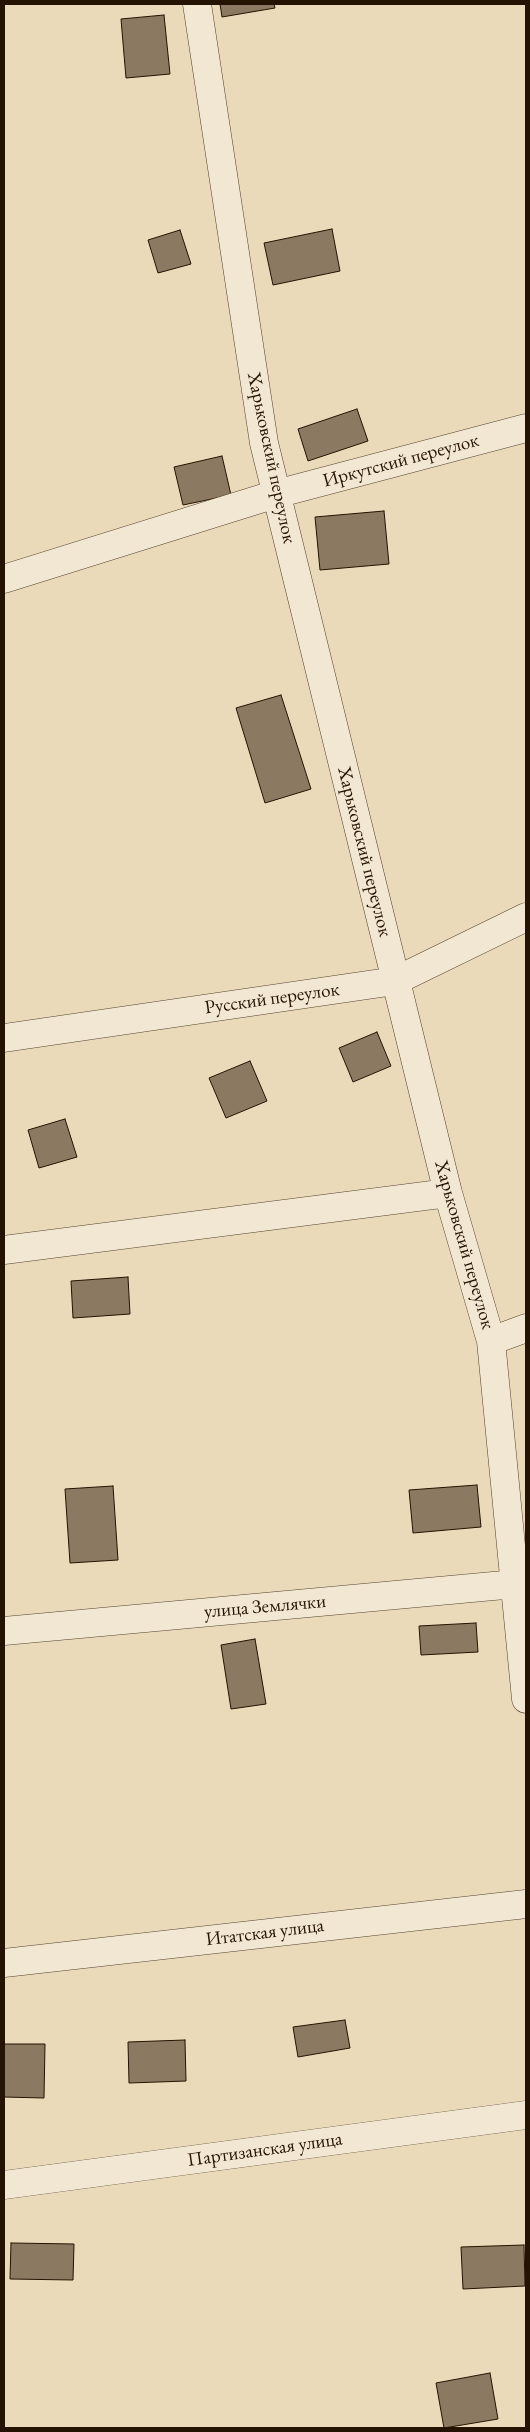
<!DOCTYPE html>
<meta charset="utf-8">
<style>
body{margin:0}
#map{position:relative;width:530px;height:2432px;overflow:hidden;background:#eadab9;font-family:"EB Garamond",serif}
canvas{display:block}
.frame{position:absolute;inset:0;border:5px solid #241202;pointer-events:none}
</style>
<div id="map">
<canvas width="530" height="2432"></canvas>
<div class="frame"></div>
</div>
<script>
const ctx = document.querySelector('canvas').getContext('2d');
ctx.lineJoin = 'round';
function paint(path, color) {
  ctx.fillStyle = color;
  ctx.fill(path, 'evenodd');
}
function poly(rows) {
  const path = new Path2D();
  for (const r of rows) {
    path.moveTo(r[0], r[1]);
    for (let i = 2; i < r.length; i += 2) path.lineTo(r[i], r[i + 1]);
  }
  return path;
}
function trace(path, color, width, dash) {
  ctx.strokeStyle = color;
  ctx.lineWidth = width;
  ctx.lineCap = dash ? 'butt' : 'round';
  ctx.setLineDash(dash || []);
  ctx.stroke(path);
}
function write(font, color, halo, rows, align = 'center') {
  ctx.font = font + ' "EB Garamond",serif';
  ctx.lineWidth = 5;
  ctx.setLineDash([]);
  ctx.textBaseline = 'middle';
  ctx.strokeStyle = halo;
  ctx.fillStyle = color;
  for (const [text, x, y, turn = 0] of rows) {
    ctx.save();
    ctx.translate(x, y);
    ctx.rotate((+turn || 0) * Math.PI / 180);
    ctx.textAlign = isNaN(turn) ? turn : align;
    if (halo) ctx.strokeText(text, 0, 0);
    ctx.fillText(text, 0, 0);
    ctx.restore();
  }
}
const building = poly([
 [220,4,274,4,275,8,222,17,220,4],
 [164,15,170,74,126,78,121,19,164,15],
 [332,229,340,271,273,285,264,243,332,229],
 [180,230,191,264,158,273,148,240,180,230],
 [357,409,368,441,308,461,298,429,357,409],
 [222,456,231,495,183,505,174,467,222,456],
 [384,511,389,564,320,570,315,517,384,511],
 [281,695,311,789,265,803,236,708,281,695],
 [377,1032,391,1066,353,1082,339,1048,377,1032],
 [250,1061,267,1101,226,1118,209,1078,250,1061],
 [65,1119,77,1157,39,1168,28,1130,65,1119],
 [128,1277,130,1314,73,1318,71,1281,128,1277],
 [477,1485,481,1527,413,1533,409,1490,477,1485],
 [113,1486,118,1560,70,1563,65,1489,113,1486],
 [476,1623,478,1652,421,1655,419,1626,476,1623],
 [255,1639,266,1704,231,1709,221,1645,255,1639],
 [345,2020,350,2048,298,2057,293,2027,345,2020],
 [185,2040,186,2081,129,2083,128,2042,185,2040],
 [4,2044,45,2044,44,2098,4,2097,4,2044],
 [11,2243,74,2244,73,2280,10,2279,11,2243],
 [524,2245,525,2286,463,2289,461,2247,524,2245],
 [490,2373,498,2419,444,2428,436,2383,490,2373]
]);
paint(building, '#8b7a61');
trace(building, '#241202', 1);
const street = poly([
 [197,4,264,443,448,1193,491,1341,526,1699],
 [4,579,276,494,526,428],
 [4,1038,395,981,526,917],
 [4,1250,448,1193],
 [491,1341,526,1328],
 [4,1631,526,1583],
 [4,1963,526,1904],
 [4,2185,526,2115]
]);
trace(street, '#564430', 29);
trace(street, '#f1e7d2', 28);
write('19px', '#241202', '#f1e7d2', [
 ["Харьковский переулок",271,458,78],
 ["Иркутский переулок",401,461,-15],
 ["Харьковский переулок",364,852,76],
 ["Русский переулок",272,999,-8],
 ["Харьковский переулок",464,1245,74],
 ["улица Землячки",265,1607,-5],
 ["Итатская улица",265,1933,-7],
 ["Партизанская улица",265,2150,-8]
]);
</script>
